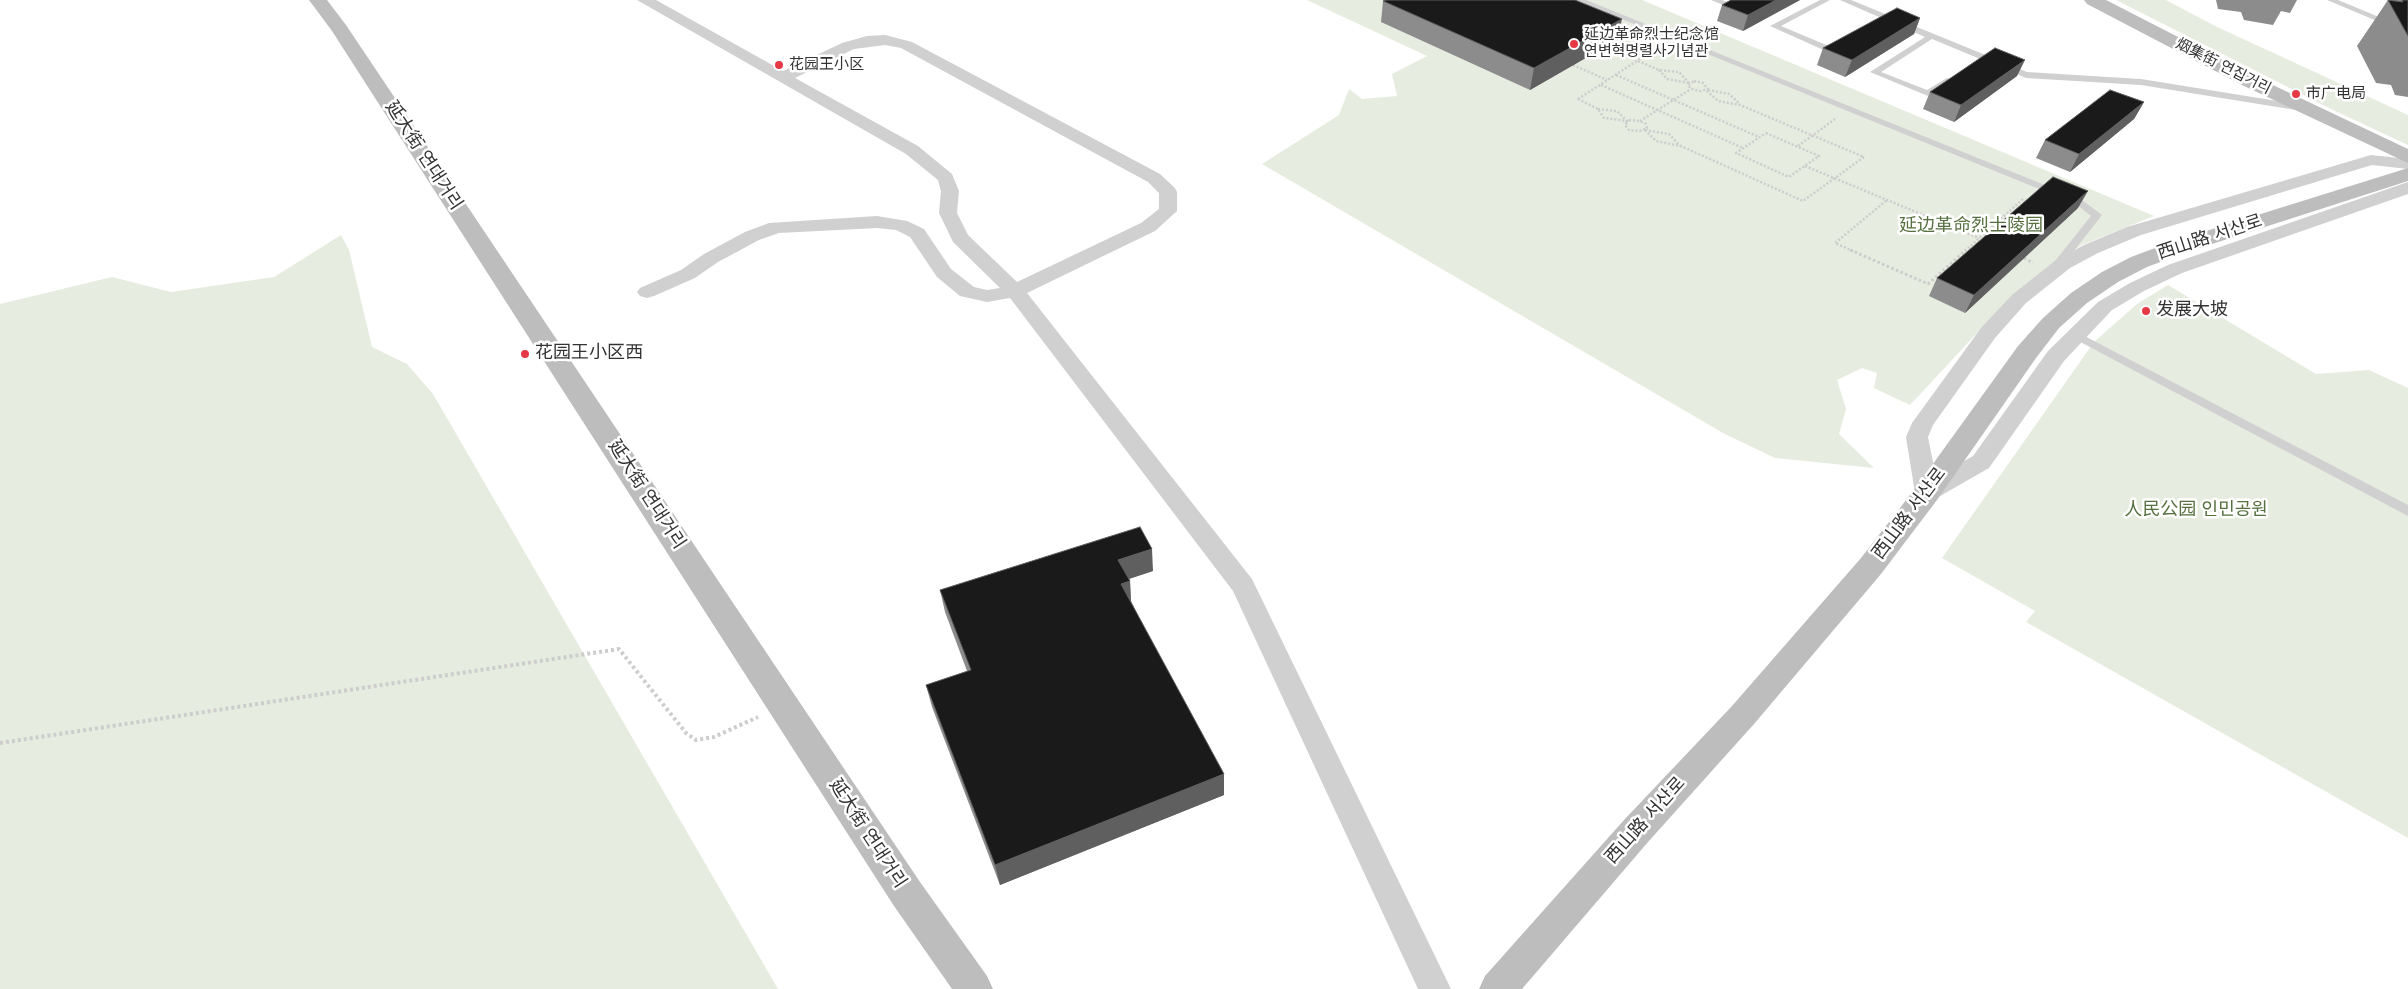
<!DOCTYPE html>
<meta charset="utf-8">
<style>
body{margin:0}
canvas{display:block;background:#fff}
</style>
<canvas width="2408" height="989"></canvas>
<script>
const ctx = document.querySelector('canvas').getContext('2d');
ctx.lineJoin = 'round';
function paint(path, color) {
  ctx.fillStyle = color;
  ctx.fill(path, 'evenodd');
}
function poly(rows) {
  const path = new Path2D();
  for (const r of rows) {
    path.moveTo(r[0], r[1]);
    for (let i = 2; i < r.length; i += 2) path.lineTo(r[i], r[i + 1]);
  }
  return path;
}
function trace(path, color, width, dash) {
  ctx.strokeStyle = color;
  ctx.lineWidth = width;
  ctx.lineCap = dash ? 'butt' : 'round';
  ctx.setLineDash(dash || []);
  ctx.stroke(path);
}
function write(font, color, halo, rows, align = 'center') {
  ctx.font = font + ' Jost,"Noto Sans SC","Noto Sans KR",sans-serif';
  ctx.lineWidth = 5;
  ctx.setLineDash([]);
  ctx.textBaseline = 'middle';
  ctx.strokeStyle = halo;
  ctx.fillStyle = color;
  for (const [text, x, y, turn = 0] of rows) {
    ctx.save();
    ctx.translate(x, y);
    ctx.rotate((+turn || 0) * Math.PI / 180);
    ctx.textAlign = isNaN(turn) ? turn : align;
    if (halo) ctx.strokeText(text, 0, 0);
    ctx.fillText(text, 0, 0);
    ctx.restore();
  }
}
paint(poly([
 [1307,0,1642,0,2154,216,2082,245,2056,261,1978,332,1910,405,1874,388,1877,373,1862,368,1837,380,1846,409,1839,434,1874,468,1775,458,1723,433,1262,164,1339,115,1349,89,1362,99,1397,96,1392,74,1427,56],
 [2116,0,2166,0,2215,26,2408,115,2408,145,2333,110],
 [341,235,349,250,372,347,407,364,433,394,778,989,0,989,0,304,112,277,171,292,274,277],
 [2168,285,2316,374,2369,370,2408,388,2408,838,2026,622,2035,611,1942,558,2094,342,2137,304]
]), '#e6ecdf');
trace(poly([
 [1638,61,1659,70,1679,72,1689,83],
 [1573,65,1607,80],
 [1659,70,1667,79,1689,83],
 [1616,75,1759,137],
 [1694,81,1703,83,1708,89,1701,91,1691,89,1688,85,1694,81],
 [1601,85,1743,148],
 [1708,90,1729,94,1740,104],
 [1578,99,1657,48],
 [1578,99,1598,109],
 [1598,109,1617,111,1627,121,1604,118,1598,109],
 [1629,120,1640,121,1646,124,1647,128,1640,131,1629,130,1625,125,1629,120],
 [1640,121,1691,89],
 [1645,130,1656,141,1681,146,1803,201,1864,157,1740,105,1718,101,1706,90],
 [1645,130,1669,134,1680,146],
 [1766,133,1798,147,1819,156,1789,177,1736,153,1766,133],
 [1798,146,1835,119],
 [1805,166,1979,238],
 [1853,251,1835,243,1887,200],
 [1965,251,2023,199]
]), '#cdcdcd', 2.5, [2, 2]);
trace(poly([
 [1850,250,1928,284,1966,250],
 [2024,258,2033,263]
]), '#cdcdcd', 3, [2.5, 2.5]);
trace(poly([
 [0,743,619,649,686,733,696,740,714,737,758,717]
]), '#cdcdcd', 4, [3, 3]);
paint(poly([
 [1575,0,1586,0,2082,200,2102,215,2059,270,2051,270,2051,266,2091,216,2076,204,1575,0],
 [1711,0,1722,0,1733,4,1740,0,1750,0,1733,9,1711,0],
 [1820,0,1830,0,1781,26,1831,47,1842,44,1842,48,1834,52,1828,52,1770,26,1820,0],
 [1840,0,1851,0,2027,72,2141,79,2302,105,2306,108,2302,111,2141,85,2026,78,1932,39,1881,72,1927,90,1947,78,1954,80,1928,96,1870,72,1925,37,1840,0],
 [2327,0,2338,0,2408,29,2408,34,2327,0],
 [2075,331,2408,505,2408,516,2071,337,2069,335,2075,331]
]), '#d0d0d0');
paint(poly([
 [637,0,656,0,783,71,842,43,867,36,885,35,912,42,1160,174,1175,188,1177,192,1177,211,1155,231,1027,293,1252,579,1451,989,1418,989,1233,591,1010,298,987,302,960,296,937,277,910,237,896,230,877,228,779,233,759,240,718,262,695,278,654,296,647,298,640,296,637,292,640,288,681,270,704,254,745,232,769,223,877,216,907,221,924,229,951,269,974,287,987,290,1000,288,953,242,939,213,941,191,938,180,906,154,637,0],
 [885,45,901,48,1148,182,1159,193,1159,209,1141,223,1017,282,968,235,957,213,959,191,952,174,918,146,795,78,854,49,885,45],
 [2371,155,2408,159,2408,169,2372,165,2141,235,2098,253,2070,268,2026,303,1995,338,1933,425,1928,437,1936,477,1973,456,2048,351,2098,302,2130,283,2168,265,2408,182,2408,194,2182,273,2144,291,2112,310,2064,361,1989,468,1935,499,1927,502,1919,499,1915,493,1906,437,1912,423,1981,328,2012,295,2056,260,2084,245,2127,227,2371,155]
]), '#d0d0d0');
paint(poly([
 [309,0,327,0,346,25,920,882,987,976,993,989,952,989,894,906,332,31,309,0],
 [2084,0,2106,0,2258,78,2408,149,2408,163,2244,86,2087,4,2084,0],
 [2408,168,2408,181,2187,252,2147,267,2118,282,2087,303,2059,328,2036,358,1937,500,1881,574,1754,724,1648,842,1522,989,1479,989,1485,976,1624,820,1732,706,1861,558,1917,486,2018,346,2043,318,2071,293,2102,272,2131,257,2171,242,2408,168]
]), '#bdbdbd');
paint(poly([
 [1731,0,1800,0,1743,31,1717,21,1722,5],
 [2216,0,2297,0,2290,13,2281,11,2273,25,2244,20,2241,12,2218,9],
 [2388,0,2394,1,2394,0,2408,0,2408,97,2395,95,2391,85,2376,83,2357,46],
 [1383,1,1617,40,1530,90,1381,22],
 [1920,18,1914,34,1845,77,1817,65,1823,48],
 [2017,76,1954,122,1923,109,1930,92],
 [2144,102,2134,119,2070,172,2036,158,2045,140],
 [2078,208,1965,313,1929,296,1937,278],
 [1153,571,1128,579,1130,581,1131,601,1224,795,1000,885,932,707,926,685,967,671,945,612,940,590]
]), '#8c8c8c');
paint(poly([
 [1776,0,1800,0,1743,31,1748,15],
 [1920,18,1914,34,1845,77,1852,60],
 [1622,19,1617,40,1530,90,1534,68],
 [2025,60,2017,76,1954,122,1961,105],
 [2144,102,2134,119,2070,172,2079,154],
 [2088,191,2078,208,1965,313,1974,295],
 [1152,549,1153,571,1120,582,1118,560],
 [1130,581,1131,603,1121,584],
 [1224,774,1224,795,1000,885,995,865]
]), '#5f5f5f');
const building = poly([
 [1386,0,1575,0,1622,19,1534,68,1383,1,1386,0],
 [1731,0,1776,0,1748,15,1722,5,1731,0],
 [2388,0,2403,2,2402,0,2408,0,2408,36,2388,0],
 [1897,8,1920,18,1852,60,1823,48,1897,8],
 [1995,48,2025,60,1961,105,1930,92,1995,48],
 [2110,90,2144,102,2079,154,2045,140,2110,90],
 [2053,177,2088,191,1974,295,1937,278,2053,177],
 [1140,527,1152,549,1118,560,1130,581,1121,584,1224,774,995,865,926,685,971,670,940,590,1140,527]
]);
paint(building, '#1a1a1a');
trace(building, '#5f5f5f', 1);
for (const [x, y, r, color] of [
 [1574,44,5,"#e63946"],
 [779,65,5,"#e63946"],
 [2296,94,5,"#e63946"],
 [2146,311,5,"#e63946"],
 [525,354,5,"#e63946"]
]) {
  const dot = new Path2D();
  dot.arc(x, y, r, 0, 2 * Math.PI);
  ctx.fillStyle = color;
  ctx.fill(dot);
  trace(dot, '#fff', 2);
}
write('15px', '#333', '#fff', [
 ["延边革命烈士纪念馆",1584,35],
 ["연변혁명렬사기념관",1584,52],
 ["花园王小区",789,65],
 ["市广电局",2306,94]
], 'left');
write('15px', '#333', '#fff', [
 ["烟集街 연집거리",2223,67,27]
]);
write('18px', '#333', '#fff', [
 ["延大街 연대거리",423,156,57],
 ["西山路 서산로",2210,238,-18],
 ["延大街 연대거리",646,495,57],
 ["西山路 서산로",1910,514,-53],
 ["西山路 서산로",1646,821,-48],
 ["延大街 연대거리",867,834,57]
]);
write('18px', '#56703f', '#fff', [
 ["延边革命烈士陵园",1971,227],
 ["人民公园 인민공원",2196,511]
]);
write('18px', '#333', '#fff', [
 ["发展大坡",2156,311],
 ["花园王小区西",535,354]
], 'left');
</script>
